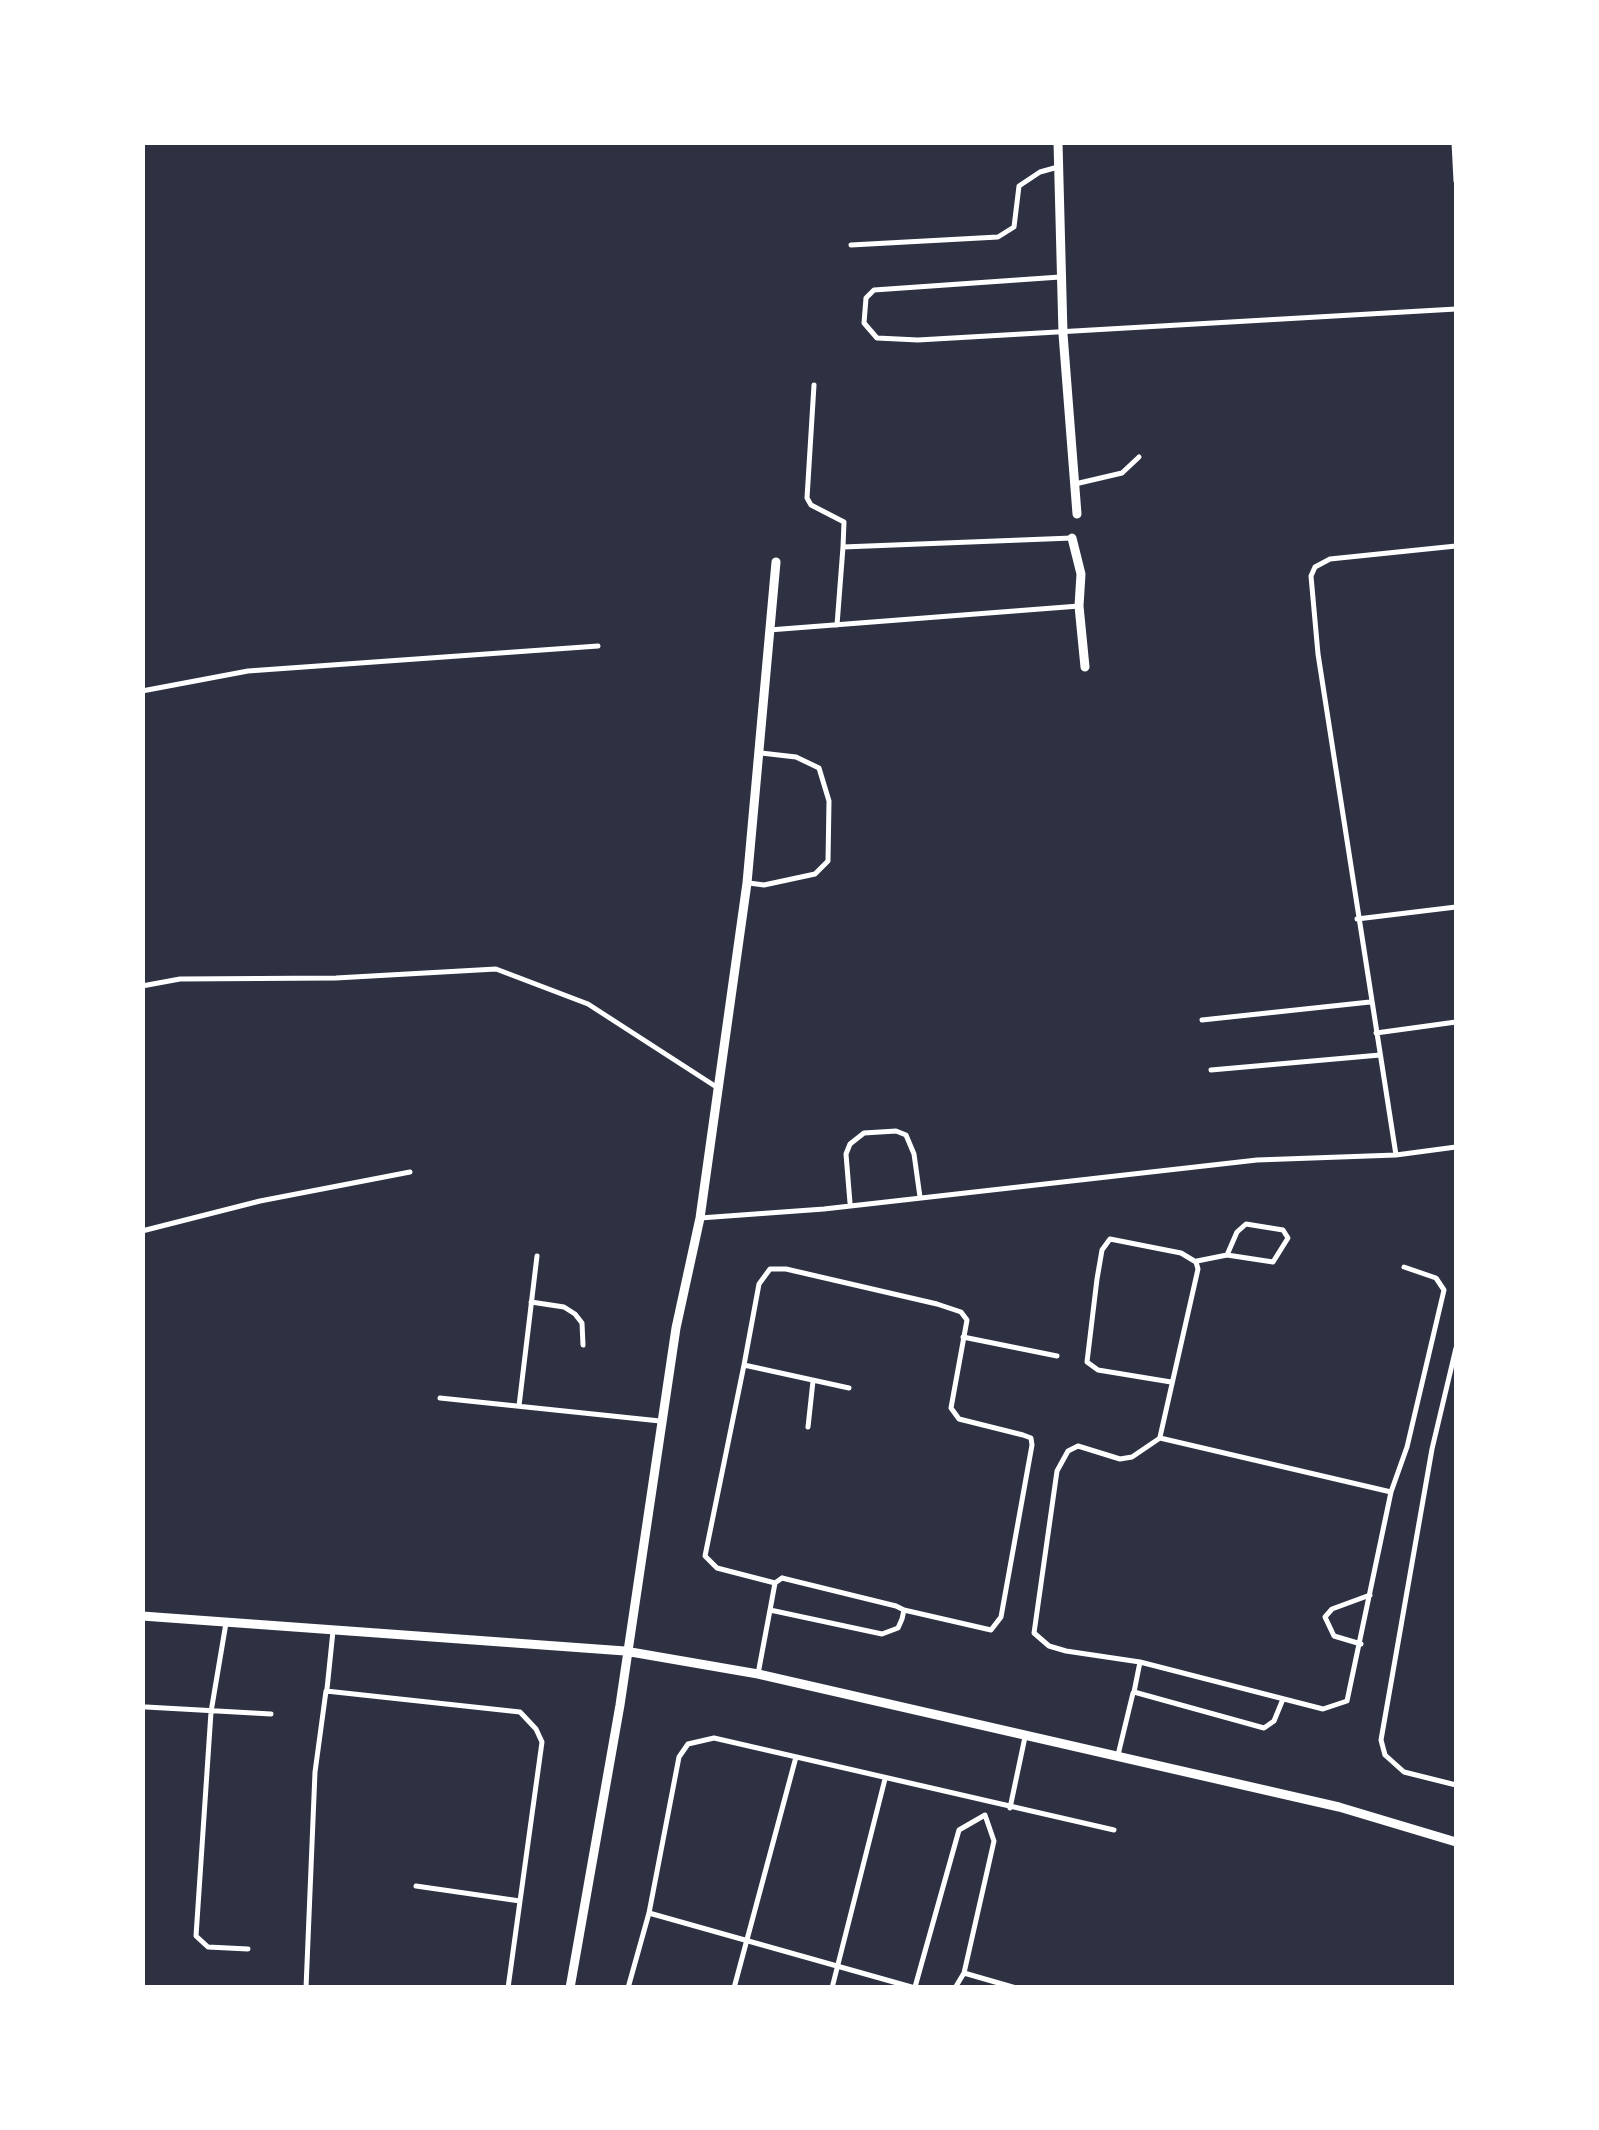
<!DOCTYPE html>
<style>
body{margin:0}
#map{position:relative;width:1599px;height:2130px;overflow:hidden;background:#2d3142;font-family:Poppins,sans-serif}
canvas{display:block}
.frame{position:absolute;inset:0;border:145px solid #fff;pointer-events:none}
</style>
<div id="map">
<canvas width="1599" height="2130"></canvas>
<div class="frame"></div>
</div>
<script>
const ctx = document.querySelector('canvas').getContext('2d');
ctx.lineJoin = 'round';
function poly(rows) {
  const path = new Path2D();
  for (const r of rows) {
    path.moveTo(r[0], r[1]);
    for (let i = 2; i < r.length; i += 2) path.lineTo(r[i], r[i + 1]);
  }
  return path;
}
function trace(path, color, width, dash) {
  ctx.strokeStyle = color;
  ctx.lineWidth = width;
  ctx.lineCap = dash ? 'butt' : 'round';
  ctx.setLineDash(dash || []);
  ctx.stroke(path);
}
trace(poly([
 [1454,142,1456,181],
 [851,245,998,237,1014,227,1019,186,1040,172,1058,167],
 [1060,277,874,290,866,298,864,323,877,338,918,340,1456,309],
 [814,385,807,498,811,505,844,522,843,547],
 [1075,484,1122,473,1139,457],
 [837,625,843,547,1072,538],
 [769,630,1079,606],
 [142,691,248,671,598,646],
 [749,883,764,885,815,874,828,861,829,801,819,768,796,757,761,753],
 [1357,919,1456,907],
 [142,986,180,979,336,978,496,969,588,1004,718,1088],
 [1202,1020,1370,1002],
 [1376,1033,1456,1022],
 [1211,1070,1380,1055],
 [1396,1155,1318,654,1311,576,1315,567,1330,559,1456,546],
 [850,1203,846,1154,850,1144,864,1133,896,1131,906,1135,914,1154,920,1197],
 [700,1218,824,1209,1257,1160,1396,1155,1456,1147],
 [142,1231,260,1201,410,1172],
 [1197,1261,1227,1255,1273,1262,1288,1238,1283,1230,1246,1224,1237,1232,1227,1255],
 [531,1302,564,1307,575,1314,582,1323,583,1345],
 [963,1337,1057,1356],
 [1456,1348,1432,1449,1381,1740,1385,1755,1404,1772,1456,1785],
 [744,1365,759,1284,770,1269,786,1269,937,1304,961,1312,967,1320,951,1408,959,1419,1023,1435,1031,1438,1032,1445,1001,1617,991,1630,904,1610],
 [440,1398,660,1421],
 [519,1406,537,1256],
 [808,1427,813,1381],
 [1160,1437,1198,1269,1196,1262,1181,1253,1110,1239,1102,1250,1097,1279,1087,1362,1098,1370,1171,1382],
 [1391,1492,1160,1438,1132,1457,1120,1459,1078,1446,1068,1451,1057,1471,1034,1633,1049,1646,1066,1651,1140,1662,1323,1709,1347,1701,1391,1492,1407,1447,1444,1290,1436,1278,1404,1267],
 [782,1578,896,1606,904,1610,902,1619,898,1628,882,1634,770,1610,775,1583,782,1578],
 [775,1583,717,1568,705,1556,744,1365,849,1388],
 [226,1623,211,1712,196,1936,208,1947,248,1949],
 [1361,1644,1334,1636,1325,1617,1332,1609,1370,1595],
 [1140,1662,1134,1692,1264,1728,1274,1721,1283,1699],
 [758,1674,770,1610],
 [327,1689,333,1631],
 [146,1707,271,1714],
 [1118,1755,1133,1693],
 [1010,1808,1025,1737],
 [416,1886,520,1901],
 [649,1913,915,1988],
 [964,1973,1016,1988],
 [915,1987,959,1830,985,1815,994,1841,964,1973,955,1988],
 [306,1988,315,1772,326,1691,520,1712,536,1729,542,1742,508,1988],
 [628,1988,649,1913,679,1757,688,1744,714,1738,1114,1830],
 [734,1988,796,1757],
 [832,1988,885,1779]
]), '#fff', 5);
trace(poly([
 [1058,142,1063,334,1077,514],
 [1072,538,1081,574,1079,606,1085,667],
 [142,1616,625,1651,758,1674,1339,1807,1456,1842],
 [570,1988,620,1705,676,1328,700,1218,747,883,776,562]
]), '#fff', 9);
</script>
